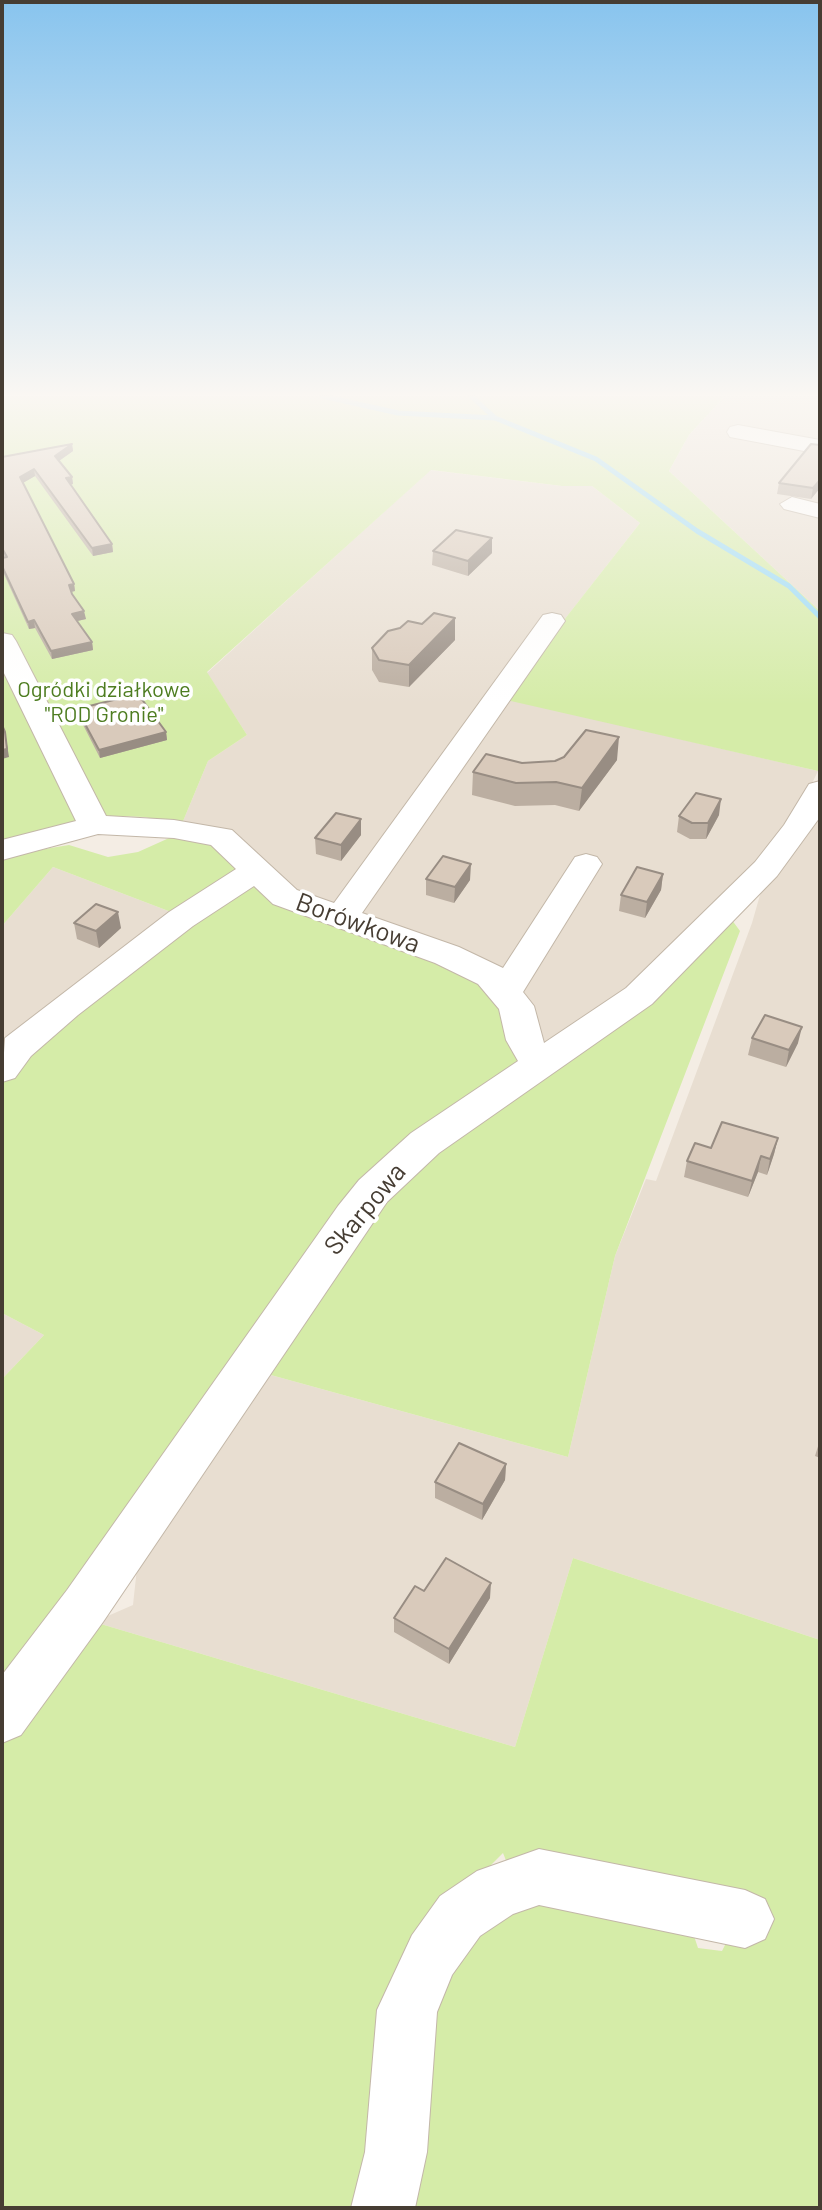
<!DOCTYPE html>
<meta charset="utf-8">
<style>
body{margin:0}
#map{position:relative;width:822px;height:2210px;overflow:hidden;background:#f4ede4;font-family:Barlow,sans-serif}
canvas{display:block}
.frame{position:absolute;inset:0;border:4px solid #463d33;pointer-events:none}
</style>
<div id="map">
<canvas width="822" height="2210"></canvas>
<div class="frame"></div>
</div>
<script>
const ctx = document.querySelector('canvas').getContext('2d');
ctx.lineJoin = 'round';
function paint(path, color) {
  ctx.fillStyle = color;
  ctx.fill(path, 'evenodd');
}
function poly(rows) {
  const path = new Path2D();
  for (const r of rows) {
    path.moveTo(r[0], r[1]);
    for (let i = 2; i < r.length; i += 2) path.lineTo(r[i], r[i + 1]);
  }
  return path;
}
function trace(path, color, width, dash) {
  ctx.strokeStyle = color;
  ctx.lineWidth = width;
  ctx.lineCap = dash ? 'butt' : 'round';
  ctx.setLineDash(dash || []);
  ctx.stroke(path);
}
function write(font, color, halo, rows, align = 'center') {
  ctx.font = font + ' Barlow,sans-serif';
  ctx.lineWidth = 7;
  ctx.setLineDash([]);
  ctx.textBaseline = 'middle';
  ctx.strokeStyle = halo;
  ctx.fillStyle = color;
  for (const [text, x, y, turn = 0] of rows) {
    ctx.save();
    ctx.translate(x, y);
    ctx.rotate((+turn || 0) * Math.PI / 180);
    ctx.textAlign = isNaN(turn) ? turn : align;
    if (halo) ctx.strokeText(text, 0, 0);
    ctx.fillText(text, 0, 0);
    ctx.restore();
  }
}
paint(poly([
 [725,396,820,396,820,611,669,471,689,435],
 [430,470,562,486,592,486,640,523,503,698,818,771,792,824,633,991,550,1049,181,826,208,761,247,735,207,673],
 [820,810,820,1640,573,1558,515,1747,94,1622,133,1605,139,1549,260,1372,568,1457,615,1256,646,1179,656,1181,752,923,764,881],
 [53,867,179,915,15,1045,2,1063,2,926],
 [2,1313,44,1335,2,1379]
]), '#e8ded1');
paint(poly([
 [2,396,725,396,689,435,669,471,820,611,818,771,502,699,640,523,592,486,562,486,431,470,207,672,247,735,208,761,181,826,145,817,119,816,84,822,2,847],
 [178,834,210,838,248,870,179,915,53,867,2,926,2,856,69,845,108,857,138,852],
 [253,884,439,958,490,987,523,1065,430,1129,2,1696,2,1379,44,1335,2,1313,2,1078,24,1049,69,1009],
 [729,916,740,931,615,1256,568,1457,260,1372,375,1201],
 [573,1558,820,1640,820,2208,394,2208,410,2123,416,2020,443,1958,466,1923,526,1891,556,1893,689,1921,698,1948,722,1951,729,1937,750,1938,759,1910,549,1865,509,1868,503,1853,433,1923,399,1992,364,2208,2,2208,2,1736,94,1622,515,1747]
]), '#d5eca8');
trace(poly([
 [322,396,398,413,495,418,596,459,697,531,789,586,820,617],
 [471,396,495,418]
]), '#99dbf7', 5);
const minor = poly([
 [738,425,820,440,820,454,730,437,727,432,730,427,738,425],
 [792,497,820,504,820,518,784,509,780,504,792,497],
 [552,613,561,615,565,621,362,913,459,947,503,968,575,857,586,854,597,857,602,864,523,992,534,1006,544,1043,626,988,755,862,784,825,809,784,820,781,820,817,777,876,652,1004,439,1153,387,1202,103,1622,21,1735,2,1743,2,1675,67,1590,338,1206,359,1180,411,1133,518,1061,506,1040,499,1009,478,984,435,963,273,904,254,886,193,926,78,1015,31,1056,15,1078,2,1082,5,1038,169,912,236,869,211,845,174,838,98,834,2,860,2,840,76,821,2,669,2,633,12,635,16,641,106,816,174,820,232,830,297,890,334,903,543,615,552,613],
 [539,1849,745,1890,765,1899,774,1919,765,1939,745,1948,539,1905,513,1914,480,1936,452,1975,437,2012,427,2152,415,2208,351,2208,365,2152,377,2010,412,1935,440,1896,477,1871,539,1849]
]);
trace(minor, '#c3b7a8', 2);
paint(minor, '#fff');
paint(poly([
 [72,444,73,451,59,461,72,477,73,484,70,485,112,544,113,552,93,556,35,476,23,483,74,584,75,591,71,592,86,619,77,621,92,642,93,650,52,659,35,628,29,629,2,570,2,558,5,558,2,553,2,457],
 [779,483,820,488,811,499,777,494],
 [492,538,492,553,468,576,432,565,433,551],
 [455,640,409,687,379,682,372,670,372,648],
 [77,709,166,732,167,740,100,758,79,717],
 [617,760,579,811,555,805,515,806,472,795,473,772,522,763],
 [719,815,706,839,690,839,677,832,679,816],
 [361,819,361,835,341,861,316,854,315,838],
 [663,874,661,890,645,918,619,911,621,895],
 [426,879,470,880,454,903,426,895],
 [74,923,121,928,99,948,77,939],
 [752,1038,798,1043,786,1067,748,1055],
 [778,1138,774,1154,767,1175,758,1172,748,1197,684,1177,687,1161,711,1148],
 [820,1440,820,1458,815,1456],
 [506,1464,505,1480,482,1520,435,1498,435,1482],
 [424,1591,490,1598,449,1664,394,1632,394,1618]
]), '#bbaea1');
paint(poly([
 [72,444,73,451,56,463,55,456],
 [34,469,35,476,21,484,20,477],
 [72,477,73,484,67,485,66,478],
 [820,480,820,488,811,499,813,488],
 [492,538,492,553,468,576,468,561],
 [112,544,113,552,93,556,92,548],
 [74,584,75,591,70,592,69,585],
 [84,611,86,619,73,622,72,614],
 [455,618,455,640,409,687,409,665],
 [34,620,35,628,29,629,28,622],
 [92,642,93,650,52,659,51,651],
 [5,732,9,757,2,759,2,750],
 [166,732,167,740,100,758,99,750],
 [619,737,617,760,579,811,582,788],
 [721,799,719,815,706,839,708,823],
 [361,819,361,835,341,861,341,845],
 [471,864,470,880,454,903,455,887],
 [663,874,661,890,645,918,647,902],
 [118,912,121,928,99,948,96,931],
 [802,1027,798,1043,786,1067,789,1050],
 [778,1138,774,1154,767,1175,770,1159],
 [761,1156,758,1172,748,1197,752,1181],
 [506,1464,505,1480,482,1520,483,1504],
 [491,1583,490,1598,449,1664,449,1649]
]), '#988d83');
const building = poly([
 [72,444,55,456,72,477,66,478,112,544,92,548,34,469,20,477,74,584,69,585,72,594,84,611,72,614,92,642,51,651,34,620,28,622,2,566,2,558,7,557,2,548,2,457,72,444],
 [811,444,820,445,820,480,813,488,779,483,811,444],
 [456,530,492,538,468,561,433,551,456,530],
 [434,613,455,618,409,665,379,660,372,648,388,631,400,628,408,621,422,624,434,613],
 [138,694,166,732,99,750,77,709,138,694],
 [2,725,5,732,7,749,2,750,2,725],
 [586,730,619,737,582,788,556,782,516,783,473,772,486,754,522,763,555,761,564,757,586,730],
 [696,793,721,799,708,823,692,823,679,816,696,793],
 [336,813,361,819,341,845,315,838,336,813],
 [443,856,471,864,455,887,426,879,443,856],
 [637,867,663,874,647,902,621,895,637,867],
 [96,904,118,912,96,931,74,923,96,904],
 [765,1015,802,1027,789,1050,752,1038,765,1015],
 [722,1122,778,1138,770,1159,761,1156,752,1181,687,1161,695,1143,711,1148,722,1122],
 [459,1443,506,1464,483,1504,435,1482,459,1443],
 [446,1558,491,1583,449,1649,394,1618,415,1586,424,1591,446,1558]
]);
paint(building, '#d9cabb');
trace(building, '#988d83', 2);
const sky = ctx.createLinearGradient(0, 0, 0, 705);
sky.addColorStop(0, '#88c4ee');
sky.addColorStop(0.56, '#faf7f3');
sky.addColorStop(1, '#faf7f300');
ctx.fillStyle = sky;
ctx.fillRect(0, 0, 822, 705);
write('22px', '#4e7d21', '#fff', [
 ["Ogródki działkowe",104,690],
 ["\"ROD Gronie\"",104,715]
]);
write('26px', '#463d33', '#fff', [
 ["Borówkowa",358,923,20],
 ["Skarpowa",365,1209,-50]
]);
</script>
